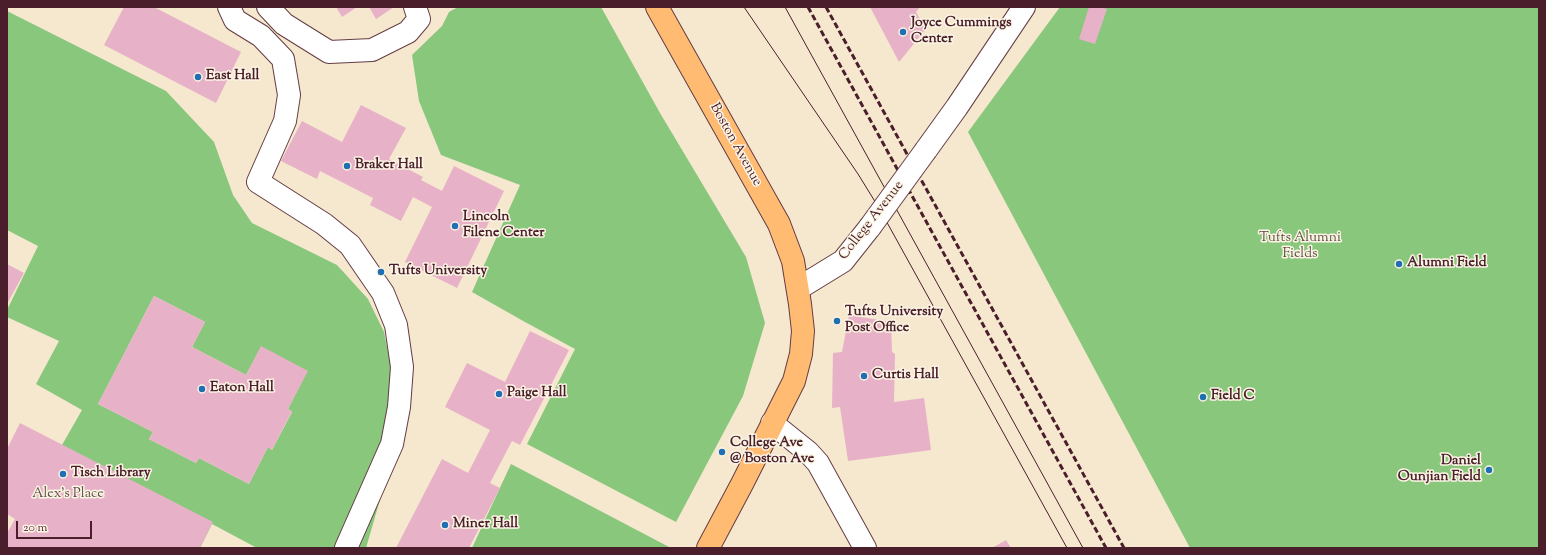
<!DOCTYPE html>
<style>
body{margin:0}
#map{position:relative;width:1546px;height:555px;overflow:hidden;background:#f6e7cf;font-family:"Sorts Mill Goudy",serif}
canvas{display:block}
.frame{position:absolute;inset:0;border:8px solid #4a1f2b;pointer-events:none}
.scale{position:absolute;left:16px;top:521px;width:76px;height:18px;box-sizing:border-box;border:2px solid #4a1f2b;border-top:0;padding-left:5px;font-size:12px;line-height:14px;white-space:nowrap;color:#4a1f2b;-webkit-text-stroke:3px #fcf5e5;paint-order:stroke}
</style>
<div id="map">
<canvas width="1546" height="555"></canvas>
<div class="frame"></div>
<div class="scale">20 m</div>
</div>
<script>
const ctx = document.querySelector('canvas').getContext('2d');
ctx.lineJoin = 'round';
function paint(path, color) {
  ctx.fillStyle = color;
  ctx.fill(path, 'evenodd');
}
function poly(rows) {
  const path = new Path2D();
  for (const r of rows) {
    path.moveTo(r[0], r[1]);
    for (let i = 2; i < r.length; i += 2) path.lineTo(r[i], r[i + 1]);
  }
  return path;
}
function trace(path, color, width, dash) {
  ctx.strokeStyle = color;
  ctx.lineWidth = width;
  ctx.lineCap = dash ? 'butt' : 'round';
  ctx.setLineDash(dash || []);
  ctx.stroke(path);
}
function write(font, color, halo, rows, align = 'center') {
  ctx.font = font + ' "Sorts Mill Goudy",serif';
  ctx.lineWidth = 3;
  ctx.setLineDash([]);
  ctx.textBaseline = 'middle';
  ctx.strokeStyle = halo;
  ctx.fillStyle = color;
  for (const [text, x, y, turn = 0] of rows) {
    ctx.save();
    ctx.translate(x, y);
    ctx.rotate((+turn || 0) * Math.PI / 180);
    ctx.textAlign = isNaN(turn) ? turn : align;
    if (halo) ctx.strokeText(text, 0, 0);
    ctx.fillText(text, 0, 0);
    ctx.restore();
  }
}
paint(poly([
 [458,7,601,7,660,113,746,257,765,323,743,396,676,522,527,444,575,349,525,322,472,292,520,185,441,155,419,101,412,55,442,26,449,12],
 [1060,7,1539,7,1539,548,1190,548,968,132],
 [7,11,166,91,214,142,233,195,252,223,337,265,368,299,384,332,390,362,393,402,406,410,366,548,257,548,212,524,200,548,145,548,62,445,82,410,36,384,59,341,7,317,7,310,38,246,7,230],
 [154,296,205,322,192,347,246,375,261,347,307,371,288,409,292,412,272,450,268,447,249,484,199,458,196,463,149,439,153,432,98,404],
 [511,464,671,548,472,548]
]), '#89c77d');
paint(poly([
 [124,7,154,7,241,52,216,103,104,45],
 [336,7,357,7,342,17],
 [369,7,394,7,376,19],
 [870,7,920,7,916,12,926,29,899,62],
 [1089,7,1100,7,1107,9,1095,44,1079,39],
 [361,105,406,128,389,159,423,177,421,180,442,191,454,166,504,191,457,288,405,262,432,207,413,197,401,221,370,205,373,198,320,171,317,179,281,161,302,121,342,142],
 [7,264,24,273,7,304],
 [154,296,205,322,192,347,246,375,261,346,308,371,288,409,292,411,272,450,268,447,249,484,199,458,196,463,149,439,153,432,98,404],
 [849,315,891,322,892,352,895,354,894,402,924,398,931,450,848,461,840,407,832,408,833,353,842,352],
 [530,331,569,350,520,445,512,441,490,483,500,488,469,548,396,548,442,459,468,473,490,430,445,407,467,363,505,382],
 [20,423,213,522,200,548,7,548,7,533,15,519,7,514,7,449],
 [1006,540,1011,548,992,548]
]), '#e7b2c7');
const minor = poly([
 [229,7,235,20,261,36,283,59,289,95,285,121,258,182,324,224,350,245,383,293,396,325,402,367,399,407,392,444,346,548],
 [268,7,284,24,329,52,372,50,408,32,419,19,415,7],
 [926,150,957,107,1024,7],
 [799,288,843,261,870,227],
 [772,423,808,452,818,463,865,548]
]);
const major = poly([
 [657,7,779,224,793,261,800,304,803,331,801,354,794,381,742,484,708,548]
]);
trace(minor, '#643d44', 24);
trace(major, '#643d44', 24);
trace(minor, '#fff', 22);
trace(major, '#ffbb71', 22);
trace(poly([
 [744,7,858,174,879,208,1067,548],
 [785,7,1083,548]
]), '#4a1f2b', 1);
trace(poly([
 [808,7,1106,548],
 [826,7,1124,548]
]), '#4a1f2b', 3, [6, 3]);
const minorBridge = poly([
 [870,227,926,150]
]);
trace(minorBridge, '#643d44', 24, []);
trace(minorBridge, '#fff', 22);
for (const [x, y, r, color] of [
 [903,32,4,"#1f6fb2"],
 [198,77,4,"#1f6fb2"],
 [347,166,4,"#1f6fb2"],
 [455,226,4,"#1f6fb2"],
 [1399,264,4,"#1f6fb2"],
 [381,272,4,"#1f6fb2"],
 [837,321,4,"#1f6fb2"],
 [864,376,4,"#1f6fb2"],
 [202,389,4,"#1f6fb2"],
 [499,394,4,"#1f6fb2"],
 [1203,397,4,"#1f6fb2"],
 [722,452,4,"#1f6fb2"],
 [1489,470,4,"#1f6fb2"],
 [63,474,4,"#1f6fb2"],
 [445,525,4,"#1f6fb2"]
]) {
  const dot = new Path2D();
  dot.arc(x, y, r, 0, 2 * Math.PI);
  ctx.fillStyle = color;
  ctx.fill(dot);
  trace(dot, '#fcf5e5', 1.5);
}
write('bold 14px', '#4a1f2b', '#fcf5e5', [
 ["Joyce Cummings",911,24],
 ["Center",911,40],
 ["East Hall",206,77],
 ["Braker Hall",355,166],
 ["Lincoln",463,218],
 ["Filene Center",463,234],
 ["Alumni Field",1407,264],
 ["Tufts University",389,272],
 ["Tufts University",845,313],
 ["Post Office",845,329],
 ["Curtis Hall",872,376],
 ["Eaton Hall",210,389],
 ["Paige Hall",507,394],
 ["Field C",1211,397],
 ["College Ave",730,444],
 ["@ Boston Ave",730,460],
 ["Daniel",1481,462,"right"],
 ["Ounjian Field",1481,478,"right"],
 ["Tisch Library",71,474],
 ["Miner Hall",453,525]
], 'left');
write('14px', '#4a1f2b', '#fcf5e5', [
 ["Boston Avenue",735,145,61],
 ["College Avenue",872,221,-52]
]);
write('14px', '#5d5144', '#fcf5e5', [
 ["Tufts Alumni",1300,239],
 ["Fields",1300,255],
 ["Alex's Place",68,495]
]);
</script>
